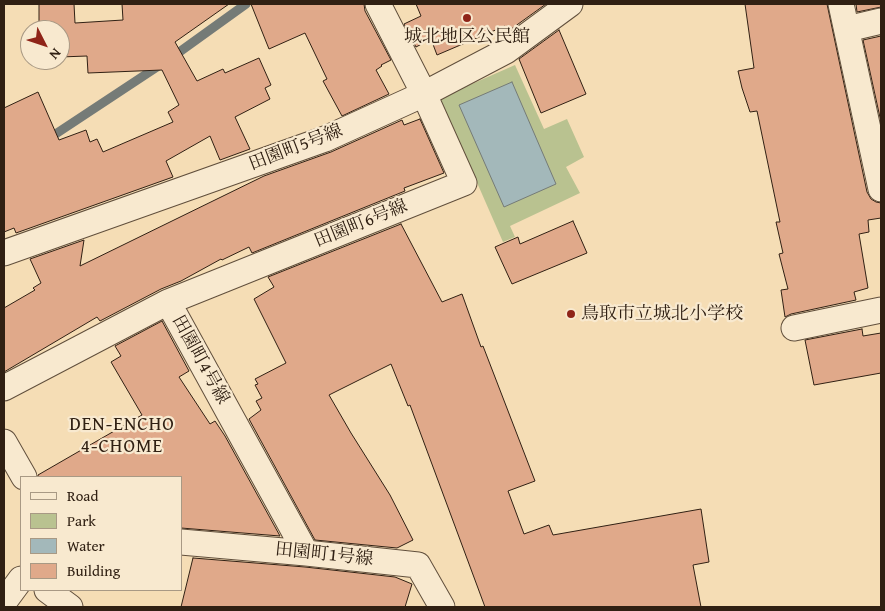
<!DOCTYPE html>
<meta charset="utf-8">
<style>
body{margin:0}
#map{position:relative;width:885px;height:611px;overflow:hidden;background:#f5ddb5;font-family:"Gentium Book Plus",serif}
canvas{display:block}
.frame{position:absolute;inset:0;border:5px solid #302013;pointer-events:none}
.legend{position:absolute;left:20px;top:476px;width:162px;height:115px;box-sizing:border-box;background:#f8e9cf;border:1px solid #a89984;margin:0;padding:6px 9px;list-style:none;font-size:15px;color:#302013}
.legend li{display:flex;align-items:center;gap:10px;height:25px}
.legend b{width:25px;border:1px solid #a89984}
.north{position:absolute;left:20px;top:20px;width:50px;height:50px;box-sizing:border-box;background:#f8e9cf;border:1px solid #a89984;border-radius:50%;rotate:131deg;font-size:14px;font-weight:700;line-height:20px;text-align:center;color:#302013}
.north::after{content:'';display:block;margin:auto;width:18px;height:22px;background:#8f2418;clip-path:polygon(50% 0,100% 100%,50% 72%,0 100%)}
</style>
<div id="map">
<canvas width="885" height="611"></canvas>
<div class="frame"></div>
<ul class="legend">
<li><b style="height:6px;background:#f8e9cf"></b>Road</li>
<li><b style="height:14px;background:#b9c290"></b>Park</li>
<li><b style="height:14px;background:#a3b8ba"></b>Water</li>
<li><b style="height:14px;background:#e0a98a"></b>Building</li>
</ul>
<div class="north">N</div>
</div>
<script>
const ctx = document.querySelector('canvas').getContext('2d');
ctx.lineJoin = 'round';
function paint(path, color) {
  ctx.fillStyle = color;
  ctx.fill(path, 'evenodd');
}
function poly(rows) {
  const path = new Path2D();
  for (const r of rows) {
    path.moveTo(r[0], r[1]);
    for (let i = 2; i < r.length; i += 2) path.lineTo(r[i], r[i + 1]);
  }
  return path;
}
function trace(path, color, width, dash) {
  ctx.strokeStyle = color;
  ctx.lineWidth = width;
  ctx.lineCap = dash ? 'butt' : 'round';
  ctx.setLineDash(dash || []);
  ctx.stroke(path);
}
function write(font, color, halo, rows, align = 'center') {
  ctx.font = font + ' "Gentium Book Plus","Noto Serif JP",serif';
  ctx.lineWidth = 4.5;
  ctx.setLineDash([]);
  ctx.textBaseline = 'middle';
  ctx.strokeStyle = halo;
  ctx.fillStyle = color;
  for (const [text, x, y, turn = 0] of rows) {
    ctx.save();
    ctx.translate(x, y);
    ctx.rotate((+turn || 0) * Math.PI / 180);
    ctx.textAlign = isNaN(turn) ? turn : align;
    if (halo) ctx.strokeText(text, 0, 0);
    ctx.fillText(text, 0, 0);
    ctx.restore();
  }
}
paint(poly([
 [515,65,544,129,567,119,584,157,566,167,580,193,510,226,515,237,503,242,440,98]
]), '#b9c290');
const water = poly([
 [512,82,556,184,504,207,459,105,512,82]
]);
paint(water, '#a3b8ba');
trace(water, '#757b77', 1);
trace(poly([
 [171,58,246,4],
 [48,139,160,65]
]), '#757b77', 9);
const building = poly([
 [39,4,74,4,75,23,123,20,122,4,229,4,175,42,197,81,223,69,225,73,259,58,271,85,265,88,270,99,235,117,250,149,220,160,210,136,166,161,173,177,16,233,14,228,4,232,4,108,38,92,59,140,86,130,90,142,97,139,103,152,173,122,168,112,179,105,162,70,88,73,87,56,60,57,60,30,39,30,39,4],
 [251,4,364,4,365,11,391,60,381,65,382,66,376,70,389,94,342,116,323,81,327,79,305,33,269,49,251,4],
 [416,4,546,4,507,32,505,26,437,55,431,39,416,47,404,24,421,16,416,4],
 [745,4,827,4,867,192,871,199,876,202,881,203,881,218,868,220,869,232,859,234,868,288,854,292,856,300,791,314,785,317,781,290,788,289,779,254,783,253,776,222,780,222,757,111,750,112,742,88,738,71,754,68,745,4],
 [856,4,881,4,881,7,857,12,856,4],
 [559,30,586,94,541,113,519,59,559,30],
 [881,36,881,122,863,40,881,36],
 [420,119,444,173,404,188,405,191,252,253,249,247,222,260,221,259,181,281,161,289,100,321,97,317,4,372,4,308,35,290,33,288,41,283,30,259,84,240,80,266,264,176,331,152,402,120,404,125,420,119],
 [573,221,587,253,512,284,495,247,518,237,520,244,573,221],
 [401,224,442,302,462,294,481,347,483,346,535,481,508,491,524,534,549,525,553,535,701,509,709,562,693,565,701,607,485,607,410,405,408,406,391,364,329,395,351,433,390,495,413,540,397,548,315,540,249,419,261,410,256,401,262,398,255,385,258,384,255,379,286,363,254,299,274,287,268,277,401,224],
 [162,321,189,371,179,377,210,424,215,421,225,436,280,536,181,528,181,477,38,477,38,475,142,415,111,362,121,356,115,346,162,321],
 [862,329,863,336,881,333,881,373,814,385,805,340,862,329],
 [193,558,305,567,395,577,412,584,405,607,181,607,193,558]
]);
paint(building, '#e0a98a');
trace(building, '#302013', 1);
const street = poly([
 [841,4,881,189],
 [847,29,881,21],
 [4,253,325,139,424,94,506,51,570,4],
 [168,302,464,183,424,94,378,4],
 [794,328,881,310],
 [4,388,168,302,306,553],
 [4,442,24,477],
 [181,542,306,553,418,565,442,607],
 [47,590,70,607],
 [4,602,21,579]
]);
trace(street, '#614f3c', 27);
trace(street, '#f8e9cf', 25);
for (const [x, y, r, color] of [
 [467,18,5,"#8f2418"],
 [571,314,5,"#8f2418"]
]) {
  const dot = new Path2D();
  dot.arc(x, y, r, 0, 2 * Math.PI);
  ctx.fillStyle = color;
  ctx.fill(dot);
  trace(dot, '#f8e9cf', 2);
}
write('18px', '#302013', '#f8e9cf', [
 ["城北地区公民館",467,37],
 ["鳥取市立城北小学校",581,314,"left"]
]);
write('18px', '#302013', '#f8e9cf', [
 ["田園町5号線",296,148,-21],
 ["田園町6号線",361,224,-22],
 ["田園町4号線",200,360,61],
 ["田園町1号線",324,555,6]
]);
ctx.letterSpacing = '1px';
write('19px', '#302013', '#f8e9cf', [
 ["DEN-ENCHO",122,425],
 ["4-CHOME",122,447]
]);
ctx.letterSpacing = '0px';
</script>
